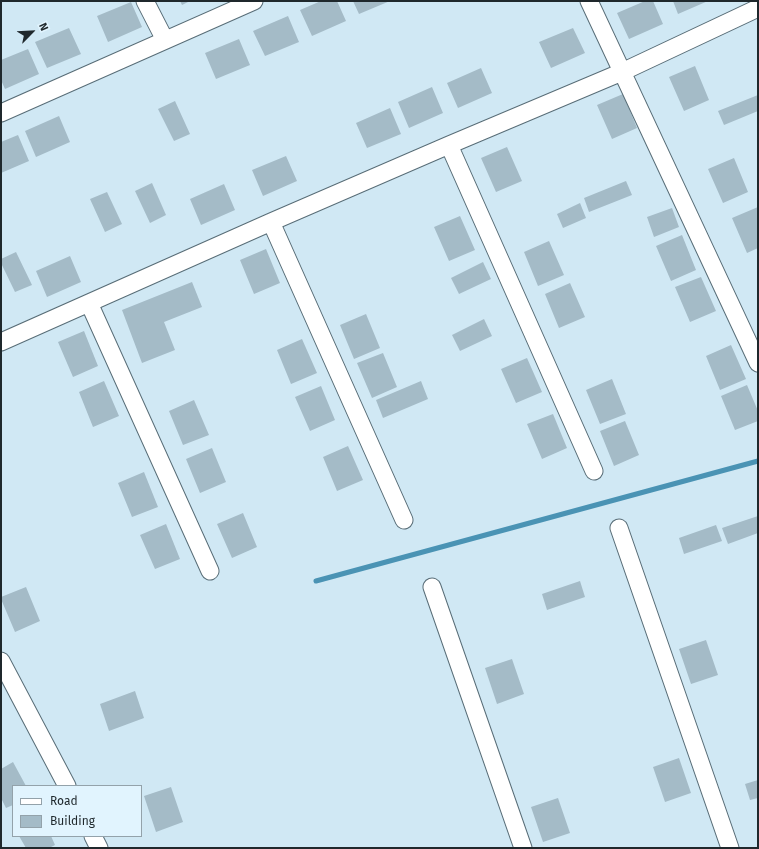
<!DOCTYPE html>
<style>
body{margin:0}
#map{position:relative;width:759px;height:849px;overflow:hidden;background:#d0e8f4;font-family:"Fira Sans",sans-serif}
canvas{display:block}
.frame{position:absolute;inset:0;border:2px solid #1f282c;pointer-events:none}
.legend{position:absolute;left:12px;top:785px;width:130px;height:52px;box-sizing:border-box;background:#e1f4fe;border:1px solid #93a2aa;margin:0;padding:5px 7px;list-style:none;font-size:12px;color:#1f282c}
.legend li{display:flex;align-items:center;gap:8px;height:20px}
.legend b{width:20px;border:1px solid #93a2aa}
.north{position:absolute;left:12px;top:12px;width:40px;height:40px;-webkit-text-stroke:3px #e1f4fe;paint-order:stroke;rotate:66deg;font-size:11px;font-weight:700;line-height:16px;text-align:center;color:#1f282c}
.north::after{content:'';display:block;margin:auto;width:14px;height:18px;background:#1f282c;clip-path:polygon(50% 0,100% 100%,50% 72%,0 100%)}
</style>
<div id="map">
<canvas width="759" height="849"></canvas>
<div class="frame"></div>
<ul class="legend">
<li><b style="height:5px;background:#fff"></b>Road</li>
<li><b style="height:11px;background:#a4bbc7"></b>Building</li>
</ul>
<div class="north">N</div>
</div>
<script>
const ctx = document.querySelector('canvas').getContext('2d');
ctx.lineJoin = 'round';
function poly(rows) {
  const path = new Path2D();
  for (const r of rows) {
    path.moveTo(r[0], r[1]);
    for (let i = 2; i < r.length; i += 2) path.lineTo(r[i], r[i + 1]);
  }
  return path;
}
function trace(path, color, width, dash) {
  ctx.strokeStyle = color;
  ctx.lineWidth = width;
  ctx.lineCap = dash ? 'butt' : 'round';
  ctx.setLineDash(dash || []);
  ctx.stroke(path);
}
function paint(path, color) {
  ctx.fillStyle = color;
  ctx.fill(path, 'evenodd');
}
trace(poly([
 [316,581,758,461]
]), '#4a93b4', 5);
paint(poly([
 [180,1,190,1,182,5],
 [321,1,337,1,346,21,312,36,300,10],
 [353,1,390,1,359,14],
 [645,1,653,1,663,24,629,39,617,13],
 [673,1,708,1,678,14],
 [131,2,142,27,108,42,97,16],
 [288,16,299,42,265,56,253,31],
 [69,28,81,54,47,68,35,42],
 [573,28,585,53,551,68,539,42],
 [239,39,250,65,216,79,205,53],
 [28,49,39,74,5,89,1,80,1,60],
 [695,66,709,100,684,111,669,77],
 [481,68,492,93,458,108,447,83],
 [432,87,443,113,409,128,398,102],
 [623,94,637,128,612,139,597,105],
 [758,95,758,111,724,125,718,111],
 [175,101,190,134,174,141,158,109],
 [390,108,401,134,367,148,356,123],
 [59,116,70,142,36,157,25,131],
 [18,135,29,161,1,173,1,142],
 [507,147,522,181,496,192,481,158],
 [286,156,297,181,263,196,252,170],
 [734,158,748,192,723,203,708,169],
 [626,181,632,195,589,212,584,198],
 [152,183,166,215,150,223,135,191],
 [224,184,235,210,201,225,190,199],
 [107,192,122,224,105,232,90,199],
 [580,203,586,218,563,228,557,214],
 [758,207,758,248,747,253,732,218],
 [672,208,679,227,654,237,647,217],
 [460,216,475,250,449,261,434,227],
 [682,235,696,270,671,281,656,246],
 [549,241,564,275,538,286,524,252],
 [266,249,280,283,254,294,240,260],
 [16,252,32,285,15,292,1,263,1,259],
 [70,256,81,282,47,297,36,271],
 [483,262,491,279,459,294,451,278],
 [701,277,716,311,690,322,675,287],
 [192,282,202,307,164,322,175,350,142,363,122,310],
 [570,283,585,317,559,328,545,294],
 [366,314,380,348,354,359,340,325],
 [484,319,492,336,460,351,452,335],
 [84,331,98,366,73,377,58,342],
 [302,339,317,373,291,384,277,350],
 [731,345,746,379,720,390,706,356],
 [383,353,397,387,372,398,357,363],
 [527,358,542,392,516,403,501,369],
 [612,379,626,414,600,424,586,390],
 [104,381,119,416,93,427,79,392],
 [421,381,428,399,383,418,376,400],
 [747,385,758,411,758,421,735,430,721,396],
 [321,386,335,420,310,431,295,397],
 [194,400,209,435,183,445,169,411],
 [553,414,567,448,542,459,527,424],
 [625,421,639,455,614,466,600,431],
 [348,446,363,480,337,491,323,457],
 [212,448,226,482,200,493,186,459],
 [144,472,158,507,132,517,118,483],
 [243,513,257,547,232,558,217,524],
 [758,516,758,533,728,544,722,528],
 [166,524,180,559,155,569,140,535],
 [716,525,722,541,684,554,679,538],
 [580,581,585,597,547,610,542,594],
 [26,587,40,621,15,632,1,599,1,597],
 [706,640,718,675,691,684,679,649],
 [512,659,524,694,497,704,485,668],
 [135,691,144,718,109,731,100,704],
 [679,758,691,793,665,802,653,767],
 [13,762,26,786,13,786,13,805,6,808,1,798,1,769],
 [758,780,758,798,750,800,745,784],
 [171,787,183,822,156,832,144,796],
 [558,798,570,833,543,842,531,807],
 [19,836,51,836,55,845,49,848,26,848]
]), '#a4bbc7');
const street = poly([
 [145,1,165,40],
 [589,1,758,363],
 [1,113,254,1],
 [449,145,594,471],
 [271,222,404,520],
 [89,303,210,571],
 [1,342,271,222,449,145,622,72,758,8],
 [619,528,730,848],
 [432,587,523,848],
 [1,661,67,786],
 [93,836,99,848]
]);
trace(street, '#586d77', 19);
trace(street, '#fff', 17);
</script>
